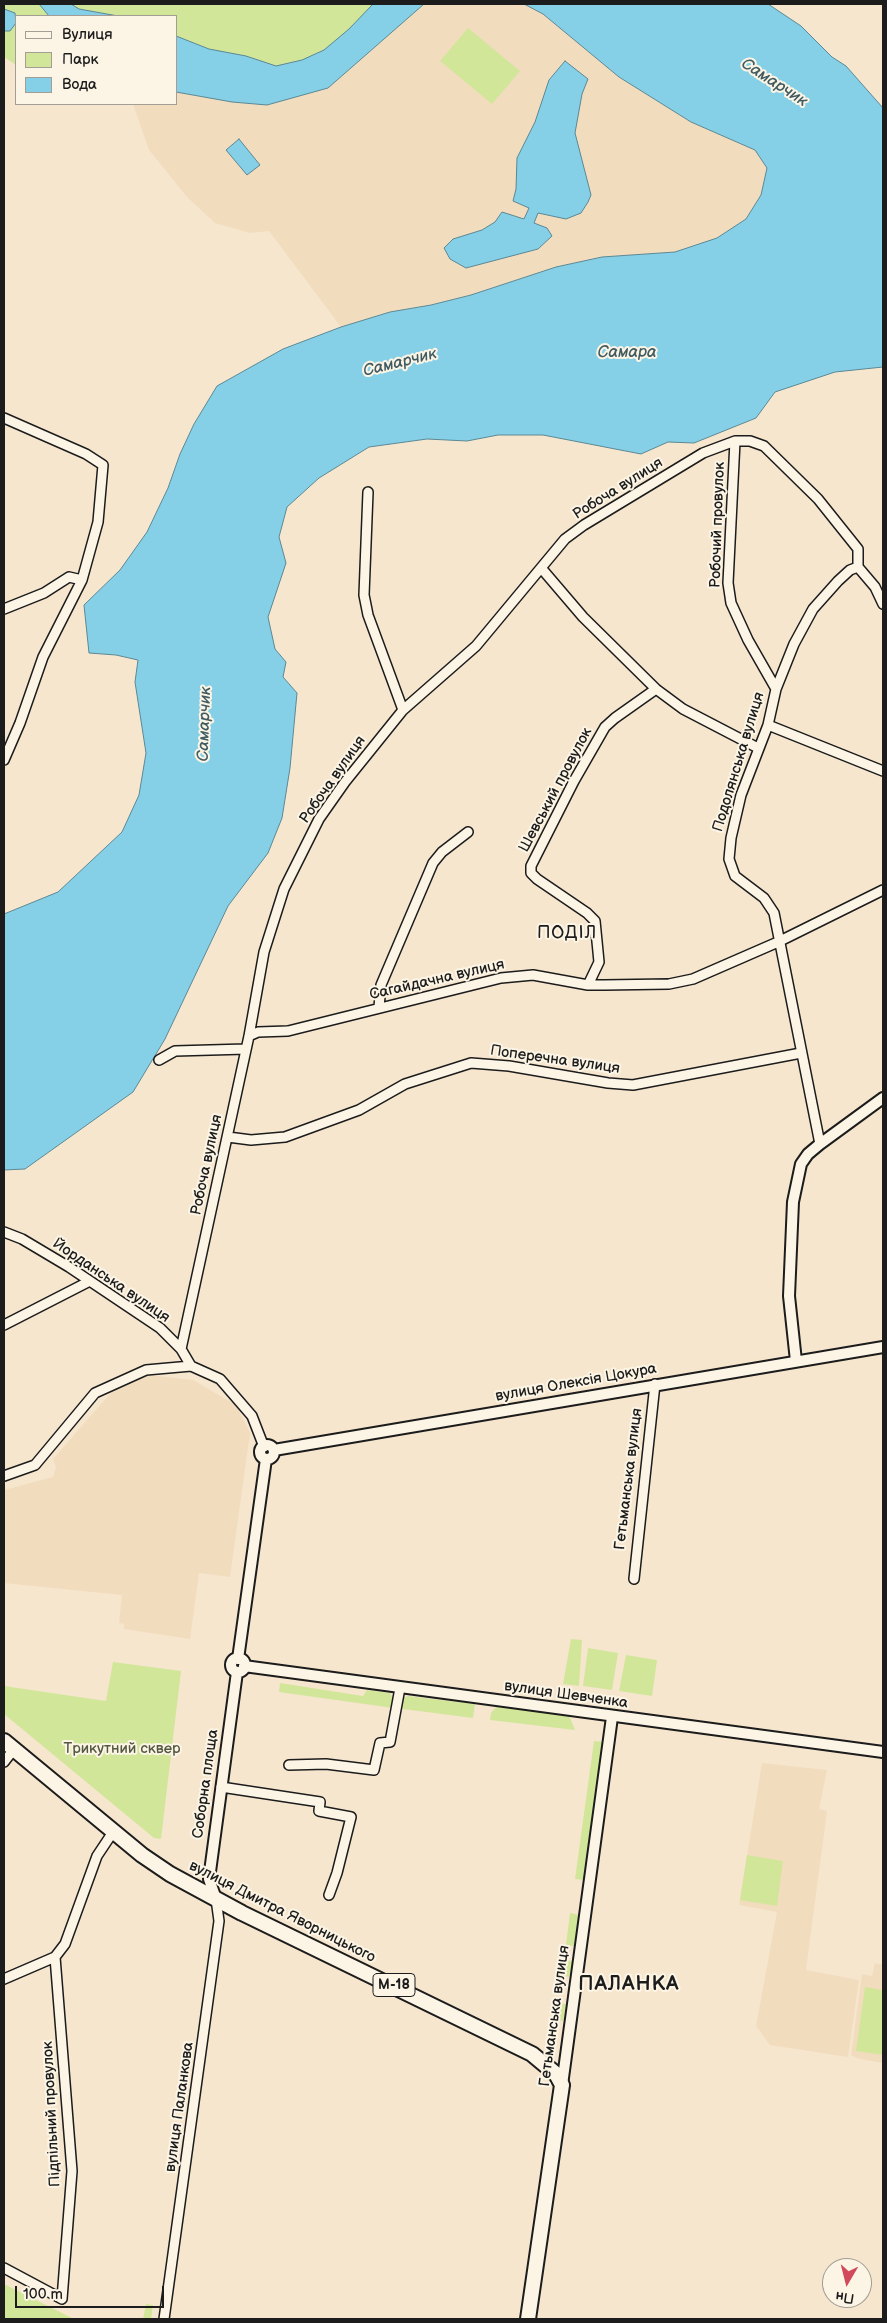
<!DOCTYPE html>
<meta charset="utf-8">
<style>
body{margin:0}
#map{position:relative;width:887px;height:2323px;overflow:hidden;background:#f6e6ce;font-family:"Balsamiq Sans",sans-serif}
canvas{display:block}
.frame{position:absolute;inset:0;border:5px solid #1c1c1c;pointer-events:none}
.legend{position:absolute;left:15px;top:15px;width:162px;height:90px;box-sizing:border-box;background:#fcf5e5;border:1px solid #a29e95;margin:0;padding:6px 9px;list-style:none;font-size:15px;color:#1c1c1c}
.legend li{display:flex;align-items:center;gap:10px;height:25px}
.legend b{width:25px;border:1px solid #a29e95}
.north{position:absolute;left:822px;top:2258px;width:50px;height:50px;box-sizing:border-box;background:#fcf5e5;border:1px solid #a29e95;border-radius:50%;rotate:188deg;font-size:14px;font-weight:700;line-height:20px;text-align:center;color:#1c1c1c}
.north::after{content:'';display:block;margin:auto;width:18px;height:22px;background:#d1495b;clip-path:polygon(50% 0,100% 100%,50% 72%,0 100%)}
.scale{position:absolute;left:15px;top:2286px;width:149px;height:22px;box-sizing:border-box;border:2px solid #1c1c1c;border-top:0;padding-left:6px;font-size:15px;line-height:18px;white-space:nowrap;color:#1c1c1c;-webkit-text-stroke:4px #fcf5e5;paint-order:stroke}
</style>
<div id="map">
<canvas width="887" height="2323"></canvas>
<div class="frame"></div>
<ul class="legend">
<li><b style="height:6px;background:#fcf5e5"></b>Вулиця</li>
<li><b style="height:14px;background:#d2e69a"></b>Парк</li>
<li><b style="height:14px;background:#85d0e6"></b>Вода</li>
</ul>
<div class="north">Пн</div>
<div class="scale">100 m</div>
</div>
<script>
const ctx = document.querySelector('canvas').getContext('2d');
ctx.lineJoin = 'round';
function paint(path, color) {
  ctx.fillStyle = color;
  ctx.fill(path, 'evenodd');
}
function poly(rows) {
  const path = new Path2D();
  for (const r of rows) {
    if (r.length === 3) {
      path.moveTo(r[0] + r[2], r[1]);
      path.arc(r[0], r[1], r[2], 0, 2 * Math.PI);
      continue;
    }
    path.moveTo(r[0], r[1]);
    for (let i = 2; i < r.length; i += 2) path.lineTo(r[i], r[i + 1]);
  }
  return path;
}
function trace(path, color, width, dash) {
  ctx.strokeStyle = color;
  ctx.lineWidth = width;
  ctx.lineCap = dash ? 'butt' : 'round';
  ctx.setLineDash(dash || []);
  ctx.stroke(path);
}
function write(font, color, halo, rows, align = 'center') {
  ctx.font = font + ' "Balsamiq Sans",sans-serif';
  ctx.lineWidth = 4;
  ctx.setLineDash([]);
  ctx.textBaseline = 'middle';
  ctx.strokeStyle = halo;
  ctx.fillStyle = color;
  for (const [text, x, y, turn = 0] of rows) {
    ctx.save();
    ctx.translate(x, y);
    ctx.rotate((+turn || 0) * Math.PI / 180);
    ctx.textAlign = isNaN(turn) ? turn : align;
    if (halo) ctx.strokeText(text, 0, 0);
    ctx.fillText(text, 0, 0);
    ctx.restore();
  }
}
paint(poly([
 [424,4,524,4,543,14,619,77,691,122,755,150,767,168,761,195,746,219,717,238,675,252,602,257,556,267,471,295,431,305,390,312,341,327,269,231,250,233,215,223,187,197,149,150,133,104,176,104,176,92,232,102,267,105,328,88],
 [149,1375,193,1380,236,1405,250,1433,230,1577,199,1573,190,1639,124,1629,124,1624,119,1623,122,1595,4,1583,4,1490,53,1477,56,1467,53,1459,116,1387],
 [762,1763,827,1770,819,1809,827,1811,806,1970,859,1980,848,2057,770,2045,756,2026,777,1912,739,1905],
 [875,1963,883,1965,883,2063,860,2059,851,2055,862,1974,872,1976]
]), '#f2dcbe');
paint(poly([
 [4,4,424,4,328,88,267,105,232,102,176,92,176,16,16,16,16,65,4,57],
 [468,28,520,71,492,104,440,61],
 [571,1639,582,1640,579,1686,563,1684],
 [588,1648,618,1653,612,1690,583,1686],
 [626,1655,657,1660,652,1696,619,1691],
 [113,1662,181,1671,161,1839,154,1838,4,1714,4,1686,106,1701],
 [280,1683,363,1696,367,1690,390,1693,394,1700,393,1708,279,1692],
 [408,1696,475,1704,473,1718,403,1709,401,1706,403,1698],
 [498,1705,569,1715,575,1730,490,1720,491,1713],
 [594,1741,604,1742,584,1880,575,1879],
 [747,1855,783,1861,777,1906,740,1900],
 [570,1913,579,1915,574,1946,566,1945],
 [564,1960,573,1961,569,1977,562,1976],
 [865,1987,883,1990,883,2055,856,2051],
 [558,2003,566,2004,563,2021,556,2020],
 [4,2284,74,2319,4,2319],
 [146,2304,153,2305,151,2319,143,2319]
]), '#d2e69a');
const water = poly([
 [39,4,71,4,79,9,118,16,49,16,39,4],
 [373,4,424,4,328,88,267,105,232,102,176,92,176,36,209,49,246,56,276,66,302,60,324,50,349,29,373,4],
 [524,4,768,4,801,26,832,57,846,66,883,108,883,367,835,372,775,392,756,418,694,443,668,442,641,454,543,435,498,435,467,441,427,439,369,447,319,478,287,507,279,537,286,563,268,617,275,649,286,662,283,677,297,693,290,768,282,818,268,853,228,906,165,1039,133,1092,25,1169,4,1170,4,914,58,892,122,832,139,795,146,753,135,682,138,660,116,655,89,653,84,605,120,570,147,532,168,488,180,454,194,424,217,386,283,349,341,327,390,312,431,305,471,295,556,267,602,257,675,252,717,238,746,219,761,195,767,168,755,150,691,122,619,77,543,14,524,4],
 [4,9,15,13,16,23,10,31,4,31,4,9],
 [565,61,588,79,582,94,575,133,591,195,588,202,581,213,566,219,538,213,534,223,547,228,552,236,538,249,466,268,450,259,444,248,453,239,482,230,495,222,502,212,524,219,529,208,513,201,516,189,517,158,535,122,549,80,565,61],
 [239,139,260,165,247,175,226,150,239,139]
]);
paint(water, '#85d0e6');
trace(water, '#5b8895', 1);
const minor = poly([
 [4,418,86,454,103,465,98,522,82,580,43,657,20,723,4,760],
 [735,441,728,583,731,603,748,640,776,689],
 [368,492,364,595,368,615,403,710],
 [858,567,875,587,883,604],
 [542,569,583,617,656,689,683,709,758,748],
 [4,609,44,593,69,577,82,580],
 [768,725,883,771],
 [588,985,599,962,595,921,587,913,537,879,531,873,531,866,574,781,605,727,615,718,656,689],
 [379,1007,381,985,433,863,442,852,468,832],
 [249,1036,258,1032,288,1031,501,978,533,975,588,985,604,985,669,984,693,979,778,942,883,890],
 [159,1060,175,1051,246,1049],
 [228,1137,251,1140,285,1137,359,1110,405,1084,471,1063,509,1066,608,1083,633,1085,801,1053],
 [820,1144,774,913,764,898,735,876,729,859,731,838,741,795,768,725,776,689,794,644,813,609,838,581,850,570,858,567],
 [4,1232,22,1239,69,1267,160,1328,181,1349,191,1366],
 [4,1325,88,1282],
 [181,1349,249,1036,264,952,284,889,319,819,345,782,403,710,476,646,565,539,584,525,703,453,735,441,750,441,764,446,818,499,858,549,858,567],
 [4,1476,35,1465,95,1393,146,1370,191,1366,220,1379,252,1416,264,1447],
 [634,1579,655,1384],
 [4,1762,14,1749],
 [289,1765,326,1764,374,1770,380,1743,390,1742,400,1688],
 [221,1787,320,1802,319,1811,351,1817,337,1873,329,1895],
 [4,1979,55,1957,65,1944,97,1856,113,1832],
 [4,2268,62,2299,72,2171,55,1957],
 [164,2319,219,1921,216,1899]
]);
const tertiary = poly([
 [796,1361,789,1296,793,1202,801,1164,808,1154,820,1144,883,1098],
 [267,1452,7],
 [274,1450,883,1347],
 [238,1665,7],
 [238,1659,266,1459],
 [244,1666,883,1752],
 [216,1899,209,1879,237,1672],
 [562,2085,612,1717]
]);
const trunk = poly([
 [4,1741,142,1855,170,1874,242,1913,532,2054,556,2074,562,2085,528,2319]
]);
trace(minor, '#1c1c1c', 12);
trace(tertiary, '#1c1c1c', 14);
trace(trunk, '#1c1c1c', 18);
trace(minor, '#fcf5e5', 9);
trace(tertiary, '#fcf5e5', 10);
trace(trunk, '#fcf5e5', 14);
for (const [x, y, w] of [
 [394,1985,42]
]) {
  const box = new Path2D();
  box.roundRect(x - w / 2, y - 11.5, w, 23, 4);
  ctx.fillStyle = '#fcf5e5';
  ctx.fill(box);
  trace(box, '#1c1c1c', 1);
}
write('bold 14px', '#1c1c1c', null, [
 ["М-18",394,1985]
]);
write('15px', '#1c1c1c', '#fcf5e5', [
 ["Робоча вулиця",618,489,-32],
 ["Робочий провулок",718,525,-88],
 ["Подолянська вулиця",739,762,-73],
 ["Робоча вулиця",333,780,-55],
 ["Шевський провулок",556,790,-62],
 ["Сагайдачна вулиця",437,980,-13],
 ["Поперечна вулиця",555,1060,8],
 ["Робоча вулиця",207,1165,-78],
 ["Йорданська вулиця",111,1281,34],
 ["вулиця Олексія Цокура",576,1383,-10],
 ["Гетьманська вулиця",629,1479,-83],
 ["вулиця Шевченка",566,1695,8],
 ["Соборна площа",206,1784,-82],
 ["вулиця Дмитра Яворницького",282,1912,27],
 ["Гетьманська вулиця",555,2016,-82],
 ["вулиця Паланкова",180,2107,-82],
 ["Підпільний провулок",52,2114,-93]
]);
write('15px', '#535942', '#fcf5e5', [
 ["Трикутний сквер",122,1749]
]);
write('italic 16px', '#415b63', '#fcf5e5', [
 ["Самарчик",774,83,33],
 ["Самара",627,353],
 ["Самарчик",400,363,-14],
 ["Самарчик",205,724,-88]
]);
ctx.letterSpacing = '1px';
write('18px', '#1c1c1c', '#fcf5e5', [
 ["ПОДІЛ",567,933]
]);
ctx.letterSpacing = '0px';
ctx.letterSpacing = '1px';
write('bold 20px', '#1c1c1c', '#fcf5e5', [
 ["ПАЛАНКА",629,1985]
]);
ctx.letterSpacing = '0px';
</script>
